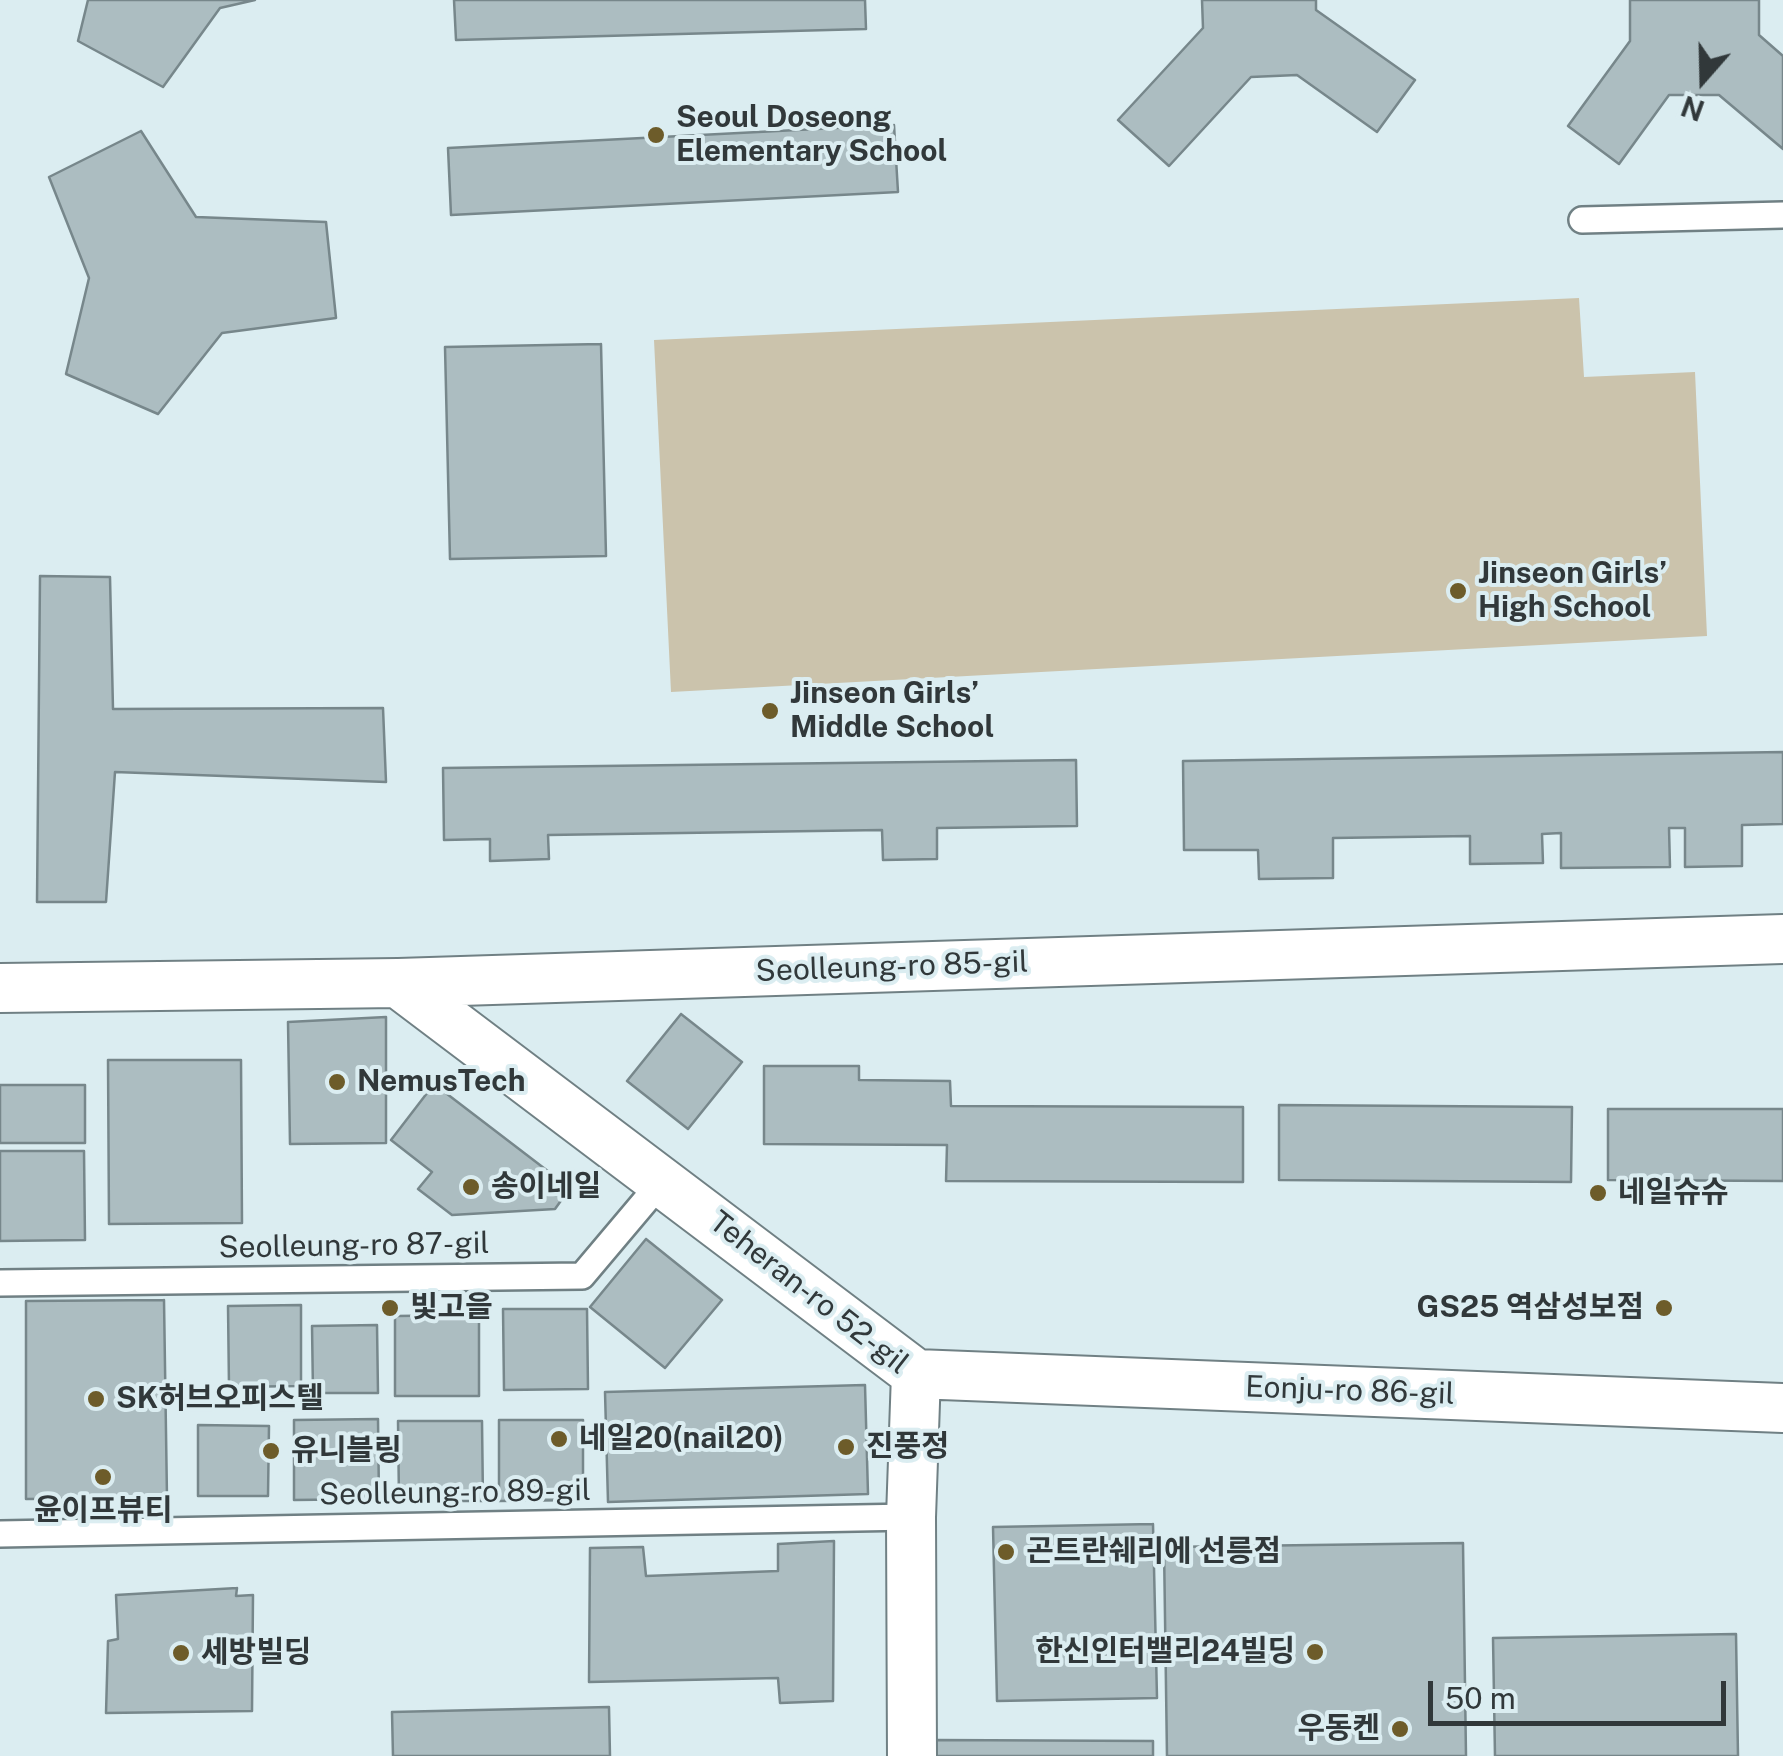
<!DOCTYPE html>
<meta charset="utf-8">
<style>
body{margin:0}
#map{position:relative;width:1783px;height:1756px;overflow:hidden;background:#dbedf1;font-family:"Public Sans",sans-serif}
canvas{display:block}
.north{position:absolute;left:1653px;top:30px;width:100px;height:100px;-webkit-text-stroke:8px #dbedf1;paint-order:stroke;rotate:200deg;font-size:28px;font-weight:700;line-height:40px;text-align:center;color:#31383a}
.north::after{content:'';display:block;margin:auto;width:35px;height:45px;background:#31383a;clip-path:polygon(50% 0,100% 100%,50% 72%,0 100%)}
.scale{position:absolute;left:1428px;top:1681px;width:298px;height:45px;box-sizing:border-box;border:5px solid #31383a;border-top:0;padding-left:12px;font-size:30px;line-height:35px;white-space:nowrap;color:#31383a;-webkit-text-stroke:8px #dbedf1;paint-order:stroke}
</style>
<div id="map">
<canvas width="1783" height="1756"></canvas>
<div class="north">N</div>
<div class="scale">50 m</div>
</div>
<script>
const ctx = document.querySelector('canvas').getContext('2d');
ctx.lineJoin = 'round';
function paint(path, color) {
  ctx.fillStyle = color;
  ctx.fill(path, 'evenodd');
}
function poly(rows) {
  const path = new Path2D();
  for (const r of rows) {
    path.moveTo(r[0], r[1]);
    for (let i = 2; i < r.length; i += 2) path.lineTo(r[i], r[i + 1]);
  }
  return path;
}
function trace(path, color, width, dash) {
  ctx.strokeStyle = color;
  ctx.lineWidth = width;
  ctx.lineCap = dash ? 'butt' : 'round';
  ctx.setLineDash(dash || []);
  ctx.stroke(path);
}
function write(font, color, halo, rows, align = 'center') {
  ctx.font = font + ' "Public Sans","Noto Sans KR",sans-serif';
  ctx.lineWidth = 8;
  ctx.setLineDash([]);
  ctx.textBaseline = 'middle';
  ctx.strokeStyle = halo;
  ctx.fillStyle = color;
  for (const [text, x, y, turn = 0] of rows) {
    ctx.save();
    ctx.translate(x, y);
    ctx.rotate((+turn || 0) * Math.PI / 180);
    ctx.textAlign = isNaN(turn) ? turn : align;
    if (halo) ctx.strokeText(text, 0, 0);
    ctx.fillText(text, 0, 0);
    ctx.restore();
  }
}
paint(poly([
 [1579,298,1584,377,1695,372,1707,636,671,692,654,340]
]), '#cbc3ac');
const building = poly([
 [88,0,255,0,220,8,163,87,78,41,88,0],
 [454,0,865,0,866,29,456,40,454,0],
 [1202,0,1316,0,1316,10,1415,80,1377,132,1297,75,1251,77,1169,166,1118,120,1203,28,1202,0],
 [1630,0,1759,0,1759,35,1783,56,1783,149,1719,95,1669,95,1619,164,1568,126,1630,41,1630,0],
 [894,125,898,192,451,215,448,148,894,125],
 [141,131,196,217,326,222,336,318,222,333,158,414,66,374,89,278,49,177,141,131],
 [601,344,606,556,450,559,445,347,601,344],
 [40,576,110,577,113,709,383,708,386,782,115,772,106,902,37,902,40,576],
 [1783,752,1783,824,1742,825,1742,866,1685,867,1685,828,1669,828,1670,867,1561,868,1561,833,1542,834,1543,863,1470,864,1470,836,1333,838,1333,878,1259,879,1258,850,1184,850,1183,761,1783,752],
 [1076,760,1077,826,937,828,937,859,883,860,882,830,548,835,549,859,490,861,490,839,444,840,443,768,1076,760],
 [681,1014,742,1062,688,1129,627,1081,681,1014],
 [386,1017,386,1143,290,1144,288,1022,386,1017],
 [108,1060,241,1060,242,1223,109,1224,108,1060],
 [764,1066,859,1066,859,1080,950,1081,951,1106,1243,1107,1243,1182,946,1181,947,1145,764,1144,764,1066],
 [434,1084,570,1188,555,1209,452,1215,418,1189,432,1172,391,1140,434,1084],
 [0,1085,85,1085,85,1143,0,1143,0,1085],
 [1279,1105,1572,1107,1571,1182,1279,1180,1279,1105],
 [1608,1109,1783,1109,1783,1181,1608,1180,1608,1109],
 [0,1151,84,1151,85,1240,0,1241,0,1151],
 [646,1239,722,1300,665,1368,590,1307,646,1239],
 [164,1300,167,1498,26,1499,26,1301,164,1300],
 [301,1305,301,1386,229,1387,228,1306,301,1305],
 [503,1309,587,1309,588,1389,504,1390,503,1309],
 [479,1315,479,1396,395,1396,395,1316,479,1315],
 [377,1325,378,1393,313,1393,312,1326,377,1325],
 [865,1385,868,1494,608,1502,605,1392,865,1385],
 [378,1419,379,1499,294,1500,294,1420,378,1419],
 [499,1420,583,1420,583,1500,499,1501,499,1420],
 [398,1421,482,1421,483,1501,399,1501,398,1421],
 [198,1425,269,1426,268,1496,198,1496,198,1425],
 [1153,1524,1157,1698,997,1701,993,1527,1153,1524],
 [834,1541,833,1701,780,1703,778,1678,589,1682,590,1548,643,1547,646,1576,778,1571,778,1544,834,1541],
 [1463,1543,1466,1756,1167,1756,1164,1547,1463,1543],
 [237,1588,236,1596,253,1595,252,1711,106,1713,108,1641,118,1639,116,1595,237,1588],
 [1736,1634,1738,1756,1495,1756,1493,1638,1736,1634],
 [609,1707,610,1756,393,1756,392,1712,609,1707],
 [936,1740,1153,1741,1153,1756,936,1756,936,1740]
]);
paint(building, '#acbdc1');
trace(building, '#77878b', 2.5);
const service = poly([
 [1582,220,1783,215],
 [0,1283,582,1276,663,1180],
 [0,1534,911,1517]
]);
const minor = poly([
 [398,983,916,1374,911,1517,912,1756],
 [0,988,398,983,1783,939],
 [916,1374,1783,1408]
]);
trace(service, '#708084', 30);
trace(minor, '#708084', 52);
trace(service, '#fff', 25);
trace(minor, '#fff', 48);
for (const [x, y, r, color] of [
 [656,135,10,"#6d5c2a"],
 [1458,591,10,"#6d5c2a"],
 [770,711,10,"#6d5c2a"],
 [337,1082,10,"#6d5c2a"],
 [471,1187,10,"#6d5c2a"],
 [1598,1193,10,"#6d5c2a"],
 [390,1308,10,"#6d5c2a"],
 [1664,1308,10,"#6d5c2a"],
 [96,1399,10,"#6d5c2a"],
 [559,1439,10,"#6d5c2a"],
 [846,1447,10,"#6d5c2a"],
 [271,1451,10,"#6d5c2a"],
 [103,1477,10,"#6d5c2a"],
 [1006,1552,10,"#6d5c2a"],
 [1315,1652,10,"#6d5c2a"],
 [181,1653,10,"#6d5c2a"],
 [1400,1729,10,"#6d5c2a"]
]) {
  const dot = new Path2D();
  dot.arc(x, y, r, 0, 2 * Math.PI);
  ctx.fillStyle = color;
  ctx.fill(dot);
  trace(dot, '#dbedf1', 4);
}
write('bold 30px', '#31383a', '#dbedf1', [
 ["Seoul Doseong",676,118],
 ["Elementary School",676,152],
 ["Jinseon Girls’",1478,574],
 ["High School",1478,608],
 ["Jinseon Girls’",790,694],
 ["Middle School",790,728],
 ["NemusTech",357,1082],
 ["송이네일",491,1187],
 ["네일슈슈",1618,1193],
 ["빛고을",410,1308],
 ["GS25 역삼성보점",1644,1308,"right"],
 ["SK허브오피스텔",116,1399],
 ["네일20(nail20)",579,1439],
 ["진풍정",866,1447],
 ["유니블링",291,1451],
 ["윤이프뷰티",103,1511,"center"],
 ["곤트란쉐리에 선릉점",1026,1552],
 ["한신인터밸리24빌딩",1295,1652,"right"],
 ["세방빌딩",201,1653],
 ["우동켄",1380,1729,"right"]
], 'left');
write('30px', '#31383a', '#dbedf1', [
 ["Seolleung-ro 85-gil",892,967,-2],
 ["Seolleung-ro 87-gil",354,1246,-1],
 ["Teheran-ro 52-gil",809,1293,38],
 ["Eonju-ro 86-gil",1350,1391,2],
 ["Seolleung-ro 89-gil",455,1493,-1]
]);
</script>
